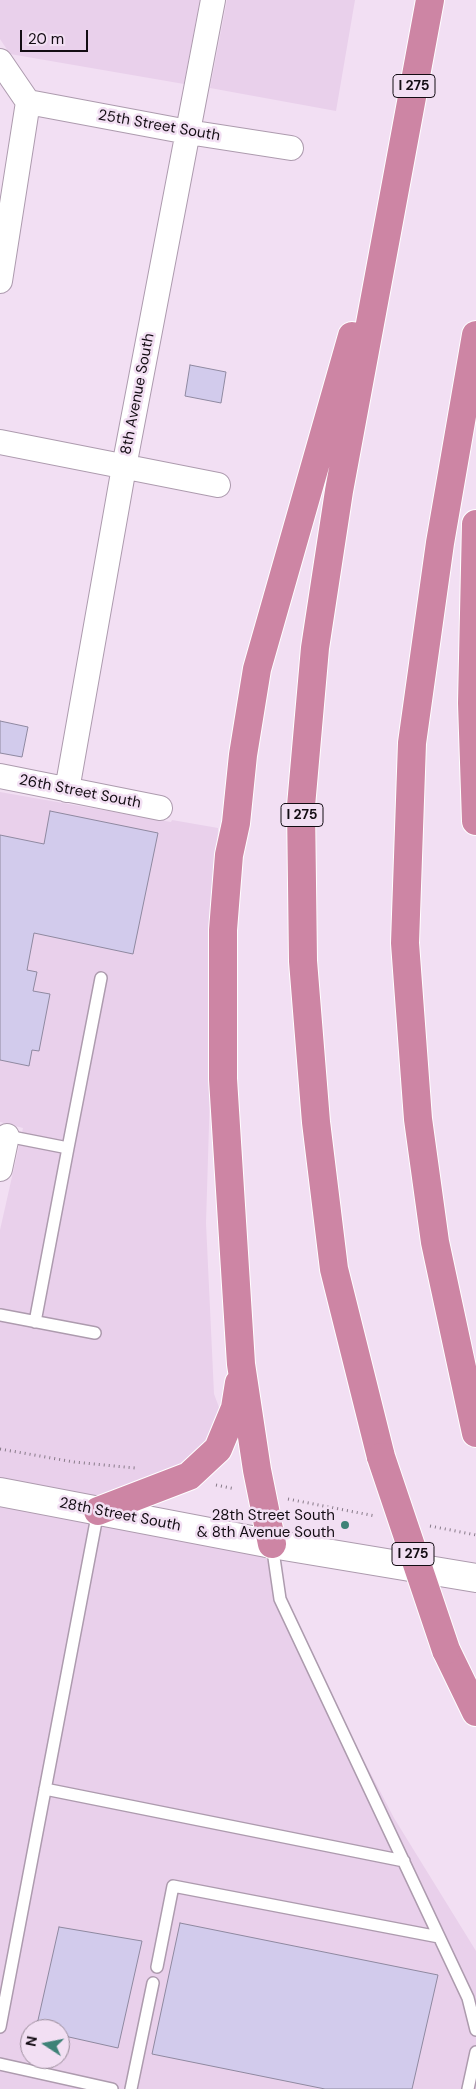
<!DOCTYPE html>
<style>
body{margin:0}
#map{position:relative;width:476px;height:2089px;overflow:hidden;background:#f2dff3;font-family:"DM Sans",sans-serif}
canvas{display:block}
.north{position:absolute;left:20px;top:2019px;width:50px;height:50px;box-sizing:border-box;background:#f2dff3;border:1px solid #998b99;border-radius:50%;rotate:281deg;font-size:14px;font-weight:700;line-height:20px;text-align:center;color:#130c13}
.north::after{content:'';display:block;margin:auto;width:18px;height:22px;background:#3e8277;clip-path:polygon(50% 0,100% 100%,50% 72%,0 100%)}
.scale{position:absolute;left:20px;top:30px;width:68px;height:22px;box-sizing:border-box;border:2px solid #130c13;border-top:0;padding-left:6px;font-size:15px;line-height:18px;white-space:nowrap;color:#130c13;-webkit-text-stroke:4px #f2dff3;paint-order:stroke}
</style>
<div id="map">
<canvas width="476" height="2089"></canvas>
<div class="north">N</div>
<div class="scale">20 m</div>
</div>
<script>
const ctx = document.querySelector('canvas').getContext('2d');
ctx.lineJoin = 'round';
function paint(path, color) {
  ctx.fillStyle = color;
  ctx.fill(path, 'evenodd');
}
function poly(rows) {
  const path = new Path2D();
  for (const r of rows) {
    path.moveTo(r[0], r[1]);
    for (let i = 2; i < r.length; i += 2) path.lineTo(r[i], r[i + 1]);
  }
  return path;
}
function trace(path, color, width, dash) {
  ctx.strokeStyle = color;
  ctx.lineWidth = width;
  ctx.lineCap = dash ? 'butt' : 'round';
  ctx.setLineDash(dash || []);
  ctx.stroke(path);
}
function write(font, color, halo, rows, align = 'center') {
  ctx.font = font + ' "DM Sans",sans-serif';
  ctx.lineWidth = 5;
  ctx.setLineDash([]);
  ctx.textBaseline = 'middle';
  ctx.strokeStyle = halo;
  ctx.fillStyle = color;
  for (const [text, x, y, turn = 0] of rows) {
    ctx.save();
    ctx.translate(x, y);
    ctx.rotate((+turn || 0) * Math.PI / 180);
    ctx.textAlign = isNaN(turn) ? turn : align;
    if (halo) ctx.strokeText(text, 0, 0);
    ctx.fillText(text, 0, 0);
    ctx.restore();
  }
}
paint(poly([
 [0,0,200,0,184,84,10,54,0,39],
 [227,0,355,0,336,111,210,88],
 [0,792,171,822,172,820,218,828,206,1223,214,1394,220,1410,206,1442,176,1469,96,1499,0,1480,0,1230,23,1128,0,1122],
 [0,1504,261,1554,262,1557,266,1557,280,1600,394,1818,476,1951,476,2089,0,2089],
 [30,2029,60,2029,60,2059,30,2059]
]), '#e9d0eb');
const building = poly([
 [190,365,226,372,221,403,185,396,190,365],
 [0,721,28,727,22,757,0,753,0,721],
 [50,811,158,833,133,954,34,933,27,970,37,972,33,991,50,994,39,1051,32,1050,29,1066,0,1060,0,835,44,844,50,811],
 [180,1923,438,1975,412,2089,325,2089,152,2054,180,1923],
 [59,1927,142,1941,118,2048,60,2035,60,2029,36,2029,59,1927]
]);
paint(building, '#d2cbec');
trace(building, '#8f89a0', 1);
const service = poly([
 [7,1136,68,1148,35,1322],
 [68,1148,101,978],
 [0,1315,95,1333],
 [272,1544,280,1599,468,1998,476,2030],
 [45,1789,404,1861],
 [157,1967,173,1886,439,1937],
 [0,2027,98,1511],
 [0,2064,112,2089],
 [131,2089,153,1983],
 [468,2089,476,2052]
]);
const minor = poly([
 [0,61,28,102,0,281],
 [28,102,188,132,291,148],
 [0,442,218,485],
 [0,776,160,808],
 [67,790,124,467,213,0],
 [0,1169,7,1136]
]);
const tertiary = poly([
 [0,1492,272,1544,476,1578]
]);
const motorway = poly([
 [476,335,440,543,412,743,405,943,418,1119,435,1242,476,1433],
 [476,524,472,703,476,821],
 [381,1457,334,1269,316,1122,303,961,301,806,315,648,339,491,430,0],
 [98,1511,189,1476,218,1449,235,1408,239,1383],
 [272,1544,257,1470,241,1364,223,1079,223,930,229,855,236,823,243,755,257,669,352,336],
 [446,1650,476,1712]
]);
trace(service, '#ad9bae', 14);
trace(minor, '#ad9bae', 26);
trace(tertiary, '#ad9bae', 30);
trace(motorway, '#fff', 30);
trace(poly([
 [0,1449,74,1462,135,1468],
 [216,1485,235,1489],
 [288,1499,375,1516],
 [430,1526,476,1535]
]), '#877a88', 3, [1, 4]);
trace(service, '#fff', 11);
trace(minor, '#fff', 24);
trace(tertiary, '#fff', 28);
trace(motorway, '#cd85a4', 28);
const motorwayBridge = poly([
 [381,1457,446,1650]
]);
trace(motorwayBridge, '#fff', 30, []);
trace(motorwayBridge, '#cd85a4', 28);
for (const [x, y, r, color] of [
 [345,1525,5,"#3e8277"]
]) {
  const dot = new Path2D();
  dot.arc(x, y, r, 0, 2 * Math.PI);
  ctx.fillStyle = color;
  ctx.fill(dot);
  trace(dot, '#f2dff3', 2);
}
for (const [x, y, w] of [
 [414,86,42],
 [302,815,42],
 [413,1554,42]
]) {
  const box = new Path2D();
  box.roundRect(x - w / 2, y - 11.5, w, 23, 4);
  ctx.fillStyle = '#f2dff3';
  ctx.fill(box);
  trace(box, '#130c13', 1);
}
write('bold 14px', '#130c13', null, [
 ["I 275",414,86],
 ["I 275",302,815],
 ["I 275",413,1554]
]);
write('15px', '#130c13', '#f2dff3', [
 ["25th Street South",159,126,10],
 ["8th Avenue South",138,394,-79],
 ["26th Street South",80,792,11],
 ["28th Street South",120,1515,11]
]);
write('15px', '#130c13', '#f2dff3', [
 ["28th Street South",335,1516],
 ["& 8th Avenue South",335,1533]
], 'right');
</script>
